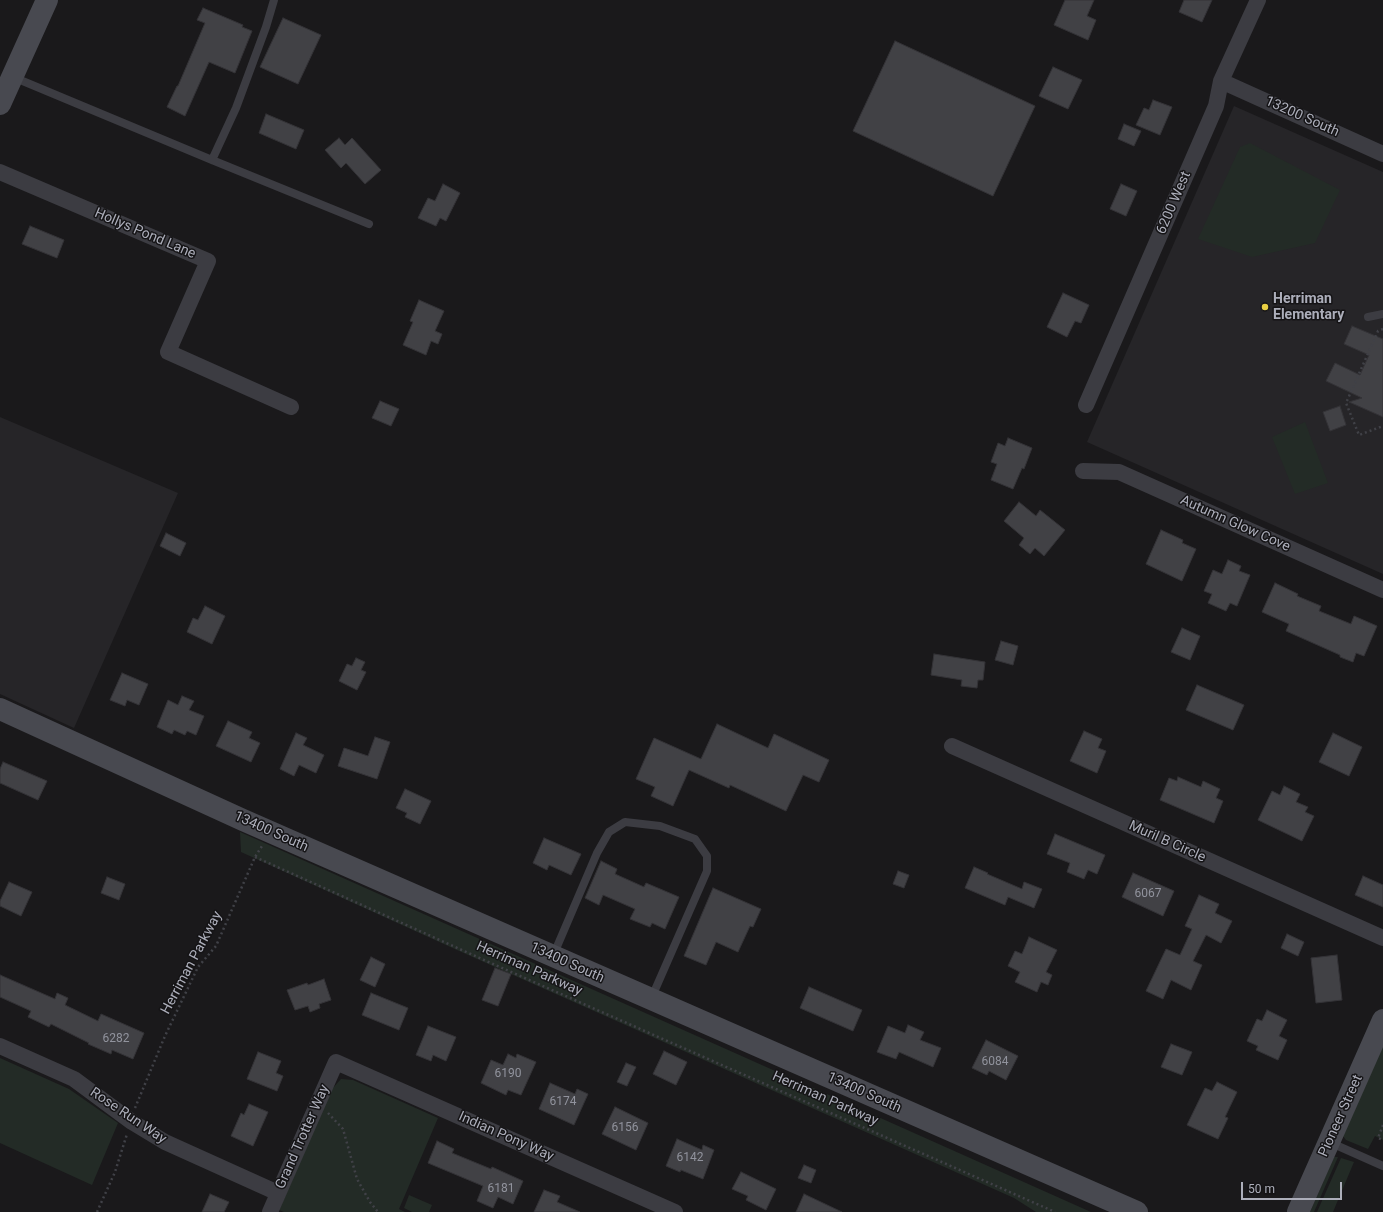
<!DOCTYPE html>
<style>
body{margin:0}
#map{position:relative;width:1383px;height:1212px;overflow:hidden;background:#1a191b;font-family:Roboto,sans-serif}
canvas{display:block}
.scale{position:absolute;left:1241px;top:1182px;width:101px;height:18px;box-sizing:border-box;border:2px solid #acaeba;border-top:0;padding-left:5px;font-size:12px;line-height:14px;white-space:nowrap;color:#acaeba;-webkit-text-stroke:3px #151416;paint-order:stroke}
</style>
<div id="map">
<canvas width="1383" height="1212"></canvas>
<div class="scale">50 m</div>
</div>
<script>
const ctx = document.querySelector('canvas').getContext('2d');
ctx.lineJoin = 'round';
function paint(path, color) {
  ctx.fillStyle = color;
  ctx.fill(path, 'evenodd');
}
function poly(rows) {
  const path = new Path2D();
  for (const r of rows) {
    path.moveTo(r[0], r[1]);
    for (let i = 2; i < r.length; i += 2) path.lineTo(r[i], r[i + 1]);
  }
  return path;
}
function trace(path, color, width, dash) {
  ctx.strokeStyle = color;
  ctx.lineWidth = width;
  ctx.lineCap = dash ? 'butt' : 'round';
  ctx.setLineDash(dash || []);
  ctx.stroke(path);
}
function write(font, color, halo, rows, align = 'center') {
  ctx.font = font + ' Roboto,sans-serif';
  ctx.lineWidth = 3;
  ctx.setLineDash([]);
  ctx.textBaseline = 'middle';
  ctx.strokeStyle = halo;
  ctx.fillStyle = color;
  for (const [text, x, y, turn = 0] of rows) {
    ctx.save();
    ctx.translate(x, y);
    ctx.rotate((+turn || 0) * Math.PI / 180);
    ctx.textAlign = isNaN(turn) ? turn : align;
    if (halo) ctx.strokeText(text, 0, 0);
    ctx.fillText(text, 0, 0);
    ctx.restore();
  }
}
paint(poly([
 [1234,106,1383,172,1383,574,1087,442],
 [0,417,178,493,74,728,0,694]
]), '#262528');
paint(poly([
 [1250,143,1340,190,1315,243,1252,257,1198,239,1240,147],
 [1305,422,1328,483,1295,494,1272,437],
 [240,832,1091,1212,1036,1212,1014,1198,457,950,241,852],
 [1383,1046,1383,1140,1375,1136,1368,1149,1346,1140,1343,1136],
 [0,1058,69,1089,118,1123,92,1185,0,1143],
 [341,1079,353,1080,438,1118,399,1209,405,1212,284,1212,279,1210,332,1089],
 [1334,1157,1338,1157,1314,1212,1310,1212],
 [1341,1158,1354,1162,1333,1212,1317,1212],
 [409,1195,432,1205,429,1212,412,1212,404,1208]
]), '#232b26');
const building = poly([
 [1065,0,1094,0,1087,16,1096,20,1088,40,1054,25,1065,0],
 [1184,0,1212,0,1202,22,1179,12,1184,0],
 [203,8,243,25,242,27,252,31,235,73,209,62,185,116,167,107,177,86,178,86,205,23,197,20,203,8],
 [283,18,321,35,298,84,260,67,283,18],
 [895,41,1035,106,993,196,853,131,895,41],
 [1053,67,1082,80,1068,109,1039,96,1053,67],
 [1153,100,1172,107,1160,135,1136,125,1144,108,1149,110,1153,100],
 [266,114,304,130,296,149,259,133,266,114],
 [1124,124,1141,131,1134,146,1118,139,1124,124],
 [339,138,345,145,352,138,381,170,365,184,346,163,341,168,325,150,339,138],
 [443,184,460,193,446,221,440,218,436,226,418,218,428,198,435,201,443,184],
 [1121,184,1137,191,1126,216,1110,209,1121,184],
 [30,226,64,240,57,258,22,244,30,226],
 [1063,293,1089,305,1081,323,1075,321,1067,337,1047,327,1063,293],
 [419,300,444,311,435,331,442,334,438,344,431,341,426,355,403,345,413,322,410,321,419,300],
 [1352,326,1383,339,1383,417,1349,402,1362,398,1326,381,1335,363,1360,375,1369,355,1344,344,1352,326],
 [380,401,399,409,391,426,372,418,380,401],
 [1340,406,1346,425,1330,431,1323,412,1340,406],
 [1008,438,1032,448,1024,469,1022,468,1013,489,991,480,997,464,991,462,998,443,1005,446,1008,438],
 [1019,502,1036,516,1040,510,1065,530,1044,556,1035,548,1030,554,1019,545,1024,538,1004,521,1019,502],
 [1161,530,1183,540,1182,543,1196,549,1182,581,1146,564,1161,530],
 [166,533,186,543,180,556,160,546,166,533],
 [1228,560,1241,566,1239,571,1250,575,1237,606,1230,603,1226,611,1208,603,1212,594,1204,591,1213,570,1222,574,1228,560],
 [1275,583,1298,594,1297,596,1321,606,1319,611,1351,624,1354,616,1377,626,1364,656,1356,653,1353,662,1340,657,1340,655,1286,631,1289,624,1262,612,1275,583],
 [205,606,225,616,212,644,187,632,193,618,198,620,205,606],
 [1182,628,1200,636,1190,660,1171,652,1182,628],
 [1001,641,1018,646,1013,665,995,660,1001,641],
 [934,654,985,662,983,680,978,680,977,688,961,686,962,680,931,675,934,654],
 [356,658,365,662,361,670,366,672,357,690,339,681,347,664,352,666,356,658],
 [122,673,148,684,139,705,127,700,125,706,110,700,122,673],
 [1197,685,1244,705,1233,730,1186,710,1197,685],
 [182,696,194,701,189,710,204,716,196,735,187,731,185,735,174,730,172,734,157,727,168,700,178,705,182,696],
 [228,721,252,732,249,738,260,743,251,762,216,746,228,721],
 [717,724,768,748,774,734,829,760,819,782,803,775,786,811,730,785,729,788,689,770,673,806,651,796,655,787,636,779,654,738,701,759,717,724],
 [1084,731,1102,739,1098,748,1106,751,1097,773,1070,761,1084,731],
 [296,733,307,738,303,745,324,755,316,773,299,765,294,776,280,769,296,733],
 [1333,733,1362,747,1349,776,1319,762,1333,733],
 [375,737,390,742,377,779,338,766,344,748,368,756,375,737],
 [3,762,47,781,38,800,0,783,0,769,3,762],
 [1178,777,1201,787,1203,781,1220,789,1216,798,1223,801,1214,823,1160,800,1169,778,1177,781,1178,777],
 [1284,786,1300,794,1296,802,1308,807,1305,812,1314,816,1302,841,1258,820,1272,791,1280,795,1284,786],
 [405,789,431,801,420,824,405,817,407,813,396,808,405,789],
 [1055,834,1105,855,1097,874,1088,870,1084,879,1067,872,1070,863,1047,854,1055,834],
 [544,838,581,854,571,875,549,865,547,870,533,863,544,838],
 [601,861,617,869,615,874,644,887,646,883,679,897,665,929,652,923,650,927,630,919,635,909,603,895,599,905,585,898,601,861],
 [974,867,988,873,987,874,1022,889,1024,882,1042,889,1034,908,1008,897,1005,905,965,888,974,867],
 [898,871,909,875,904,888,893,884,898,871],
 [1133,873,1174,891,1163,916,1122,897,1133,873],
 [1363,876,1383,885,1383,907,1355,895,1363,876],
 [107,877,125,884,119,900,101,893,107,877],
 [9,882,32,892,21,916,0,906,0,901,9,882],
 [713,888,761,909,753,927,750,926,738,952,716,942,706,965,684,956,713,888],
 [1199,895,1219,904,1215,913,1232,921,1221,943,1206,935,1193,961,1202,965,1191,990,1171,980,1163,999,1146,991,1166,949,1180,955,1192,929,1185,926,1199,895],
 [1287,934,1304,942,1298,956,1281,948,1287,934],
 [1029,937,1057,950,1046,972,1052,975,1048,985,1041,982,1037,992,1015,982,1020,972,1008,966,1015,951,1022,954,1029,937],
 [1337,955,1342,1000,1316,1003,1311,958,1337,955],
 [371,957,385,964,375,987,360,980,371,957],
 [495,968,511,974,498,1006,482,1000,495,968],
 [0,975,55,999,57,993,68,998,65,1005,98,1021,101,1014,144,1033,133,1059,112,1050,111,1054,88,1044,89,1043,51,1024,49,1027,28,1017,31,1011,0,997,0,975],
 [324,979,331,1000,319,1004,320,1008,310,1012,308,1006,295,1010,287,990,307,983,308,985,324,979],
 [809,987,862,1010,853,1031,800,1008,809,987],
 [371,993,408,1008,399,1030,362,1015,371,993],
 [1267,1010,1287,1020,1279,1036,1287,1040,1278,1060,1256,1050,1258,1046,1247,1041,1257,1019,1262,1021,1267,1010],
 [908,1025,924,1032,920,1040,941,1048,933,1067,899,1052,896,1059,877,1052,888,1026,905,1033,908,1025],
 [428,1026,456,1037,446,1061,433,1055,431,1061,416,1055,428,1026],
 [986,1040,1018,1056,1006,1080,989,1071,987,1075,972,1068,986,1040],
 [1171,1044,1192,1052,1182,1075,1161,1067,1171,1044],
 [664,1051,687,1062,676,1085,653,1074,664,1051],
 [258,1052,281,1061,276,1073,283,1076,277,1091,247,1079,258,1052],
 [508,1054,516,1058,517,1054,536,1062,521,1095,508,1090,506,1095,481,1083,491,1060,503,1065,508,1054],
 [626,1063,636,1067,627,1086,617,1082,626,1063],
 [1217,1082,1237,1092,1225,1117,1228,1118,1218,1139,1187,1125,1205,1088,1212,1091,1217,1082],
 [550,1083,575,1094,577,1089,588,1094,574,1125,539,1109,550,1083],
 [249,1104,268,1112,253,1146,231,1136,241,1113,244,1115,249,1104],
 [615,1107,648,1123,636,1150,602,1134,615,1107],
 [677,1139,702,1150,703,1145,714,1150,703,1179,681,1170,680,1172,666,1166,677,1139],
 [437,1141,454,1149,452,1153,491,1169,492,1167,523,1181,513,1204,498,1197,493,1208,477,1201,483,1186,428,1163,437,1141],
 [804,1165,816,1170,811,1183,798,1178,804,1165],
 [741,1172,776,1189,766,1210,746,1200,748,1196,732,1189,741,1172],
 [544,1190,560,1196,557,1202,580,1212,534,1212,544,1190],
 [210,1194,229,1202,224,1212,202,1212,210,1194],
 [804,1194,842,1212,796,1212,804,1194]
]);
paint(building, '#414145');
trace(building, '#343337', 1);
trace(poly([
 [1383,329,1378,331,1346,403,1359,435,1383,426],
 [255,857,493,964,1055,1212],
 [135,1108,165,1036,198,967,216,946,255,857,262,846],
 [328,1113,343,1129,357,1179,370,1202,378,1212],
 [1383,1125,1378,1138,1383,1140],
 [97,1212,115,1172,127,1134]
]), '#404147', 2.5, [2, 3]);
trace(poly([
 [13,77,212,160,369,224],
 [212,160,236,108,266,27,274,0],
 [1368,317,1383,314],
 [553,956,597,853,609,832,625,822,660,826,695,839,707,856,707,871,651,999],
 [1329,1142,1383,1166]
]), '#3c3c42', 8);
trace(poly([
 [1221,81,1383,154],
 [0,172,208,261,168,352,291,407],
 [1086,405,1216,106,1221,81,1258,0],
 [1083,471,1119,472,1383,590],
 [952,746,1383,938],
 [0,1046,74,1079,132,1122,165,1142,278,1193],
 [270,1212,336,1062,675,1212]
]), '#3c3c42', 16);
trace(poly([
 [0,104,47,0],
 [0,709,243,820,1137,1212],
 [1298,1212,1383,1020]
]), '#484950', 22);
for (const [x, y, r, color] of [
 [1265,307,4,"#e9cf43"]
]) {
  const dot = new Path2D();
  dot.arc(x, y, r, 0, 2 * Math.PI);
  ctx.fillStyle = color;
  ctx.fill(dot);
  trace(dot, '#151416', 1.5);
}
write('12px', '#91939d', null, [
 ["6067",1148,894],
 ["6282",116,1039],
 ["6084",995,1062],
 ["6190",508,1074],
 ["6174",563,1102],
 ["6156",625,1128],
 ["6142",690,1158],
 ["6181",501,1189]
]);
write('14px', '#acaeba', '#151416', [
 ["13200 South",1302,117,24],
 ["6200 West",1174,203,-67],
 ["Hollys Pond Lane",145,234,23],
 ["Autumn Glow Cove",1235,524,24],
 ["13400 South",271,832,24],
 ["Muril B Circle",1167,842,24],
 ["Herriman Parkway",192,963,-62],
 ["13400 South",567,963,24],
 ["Herriman Parkway",529,969,24],
 ["13400 South",864,1093,24],
 ["Herriman Parkway",825,1099,24],
 ["Rose Run Way",128,1116,34],
 ["Pioneer Street",1341,1116,-66],
 ["Grand Trotter Way",303,1137,-66],
 ["Indian Pony Way",506,1137,24]
]);
write('bold 14px', '#acaeba', '#151416', [
 ["Herriman",1273,299],
 ["Elementary",1273,315]
], 'left');
</script>
